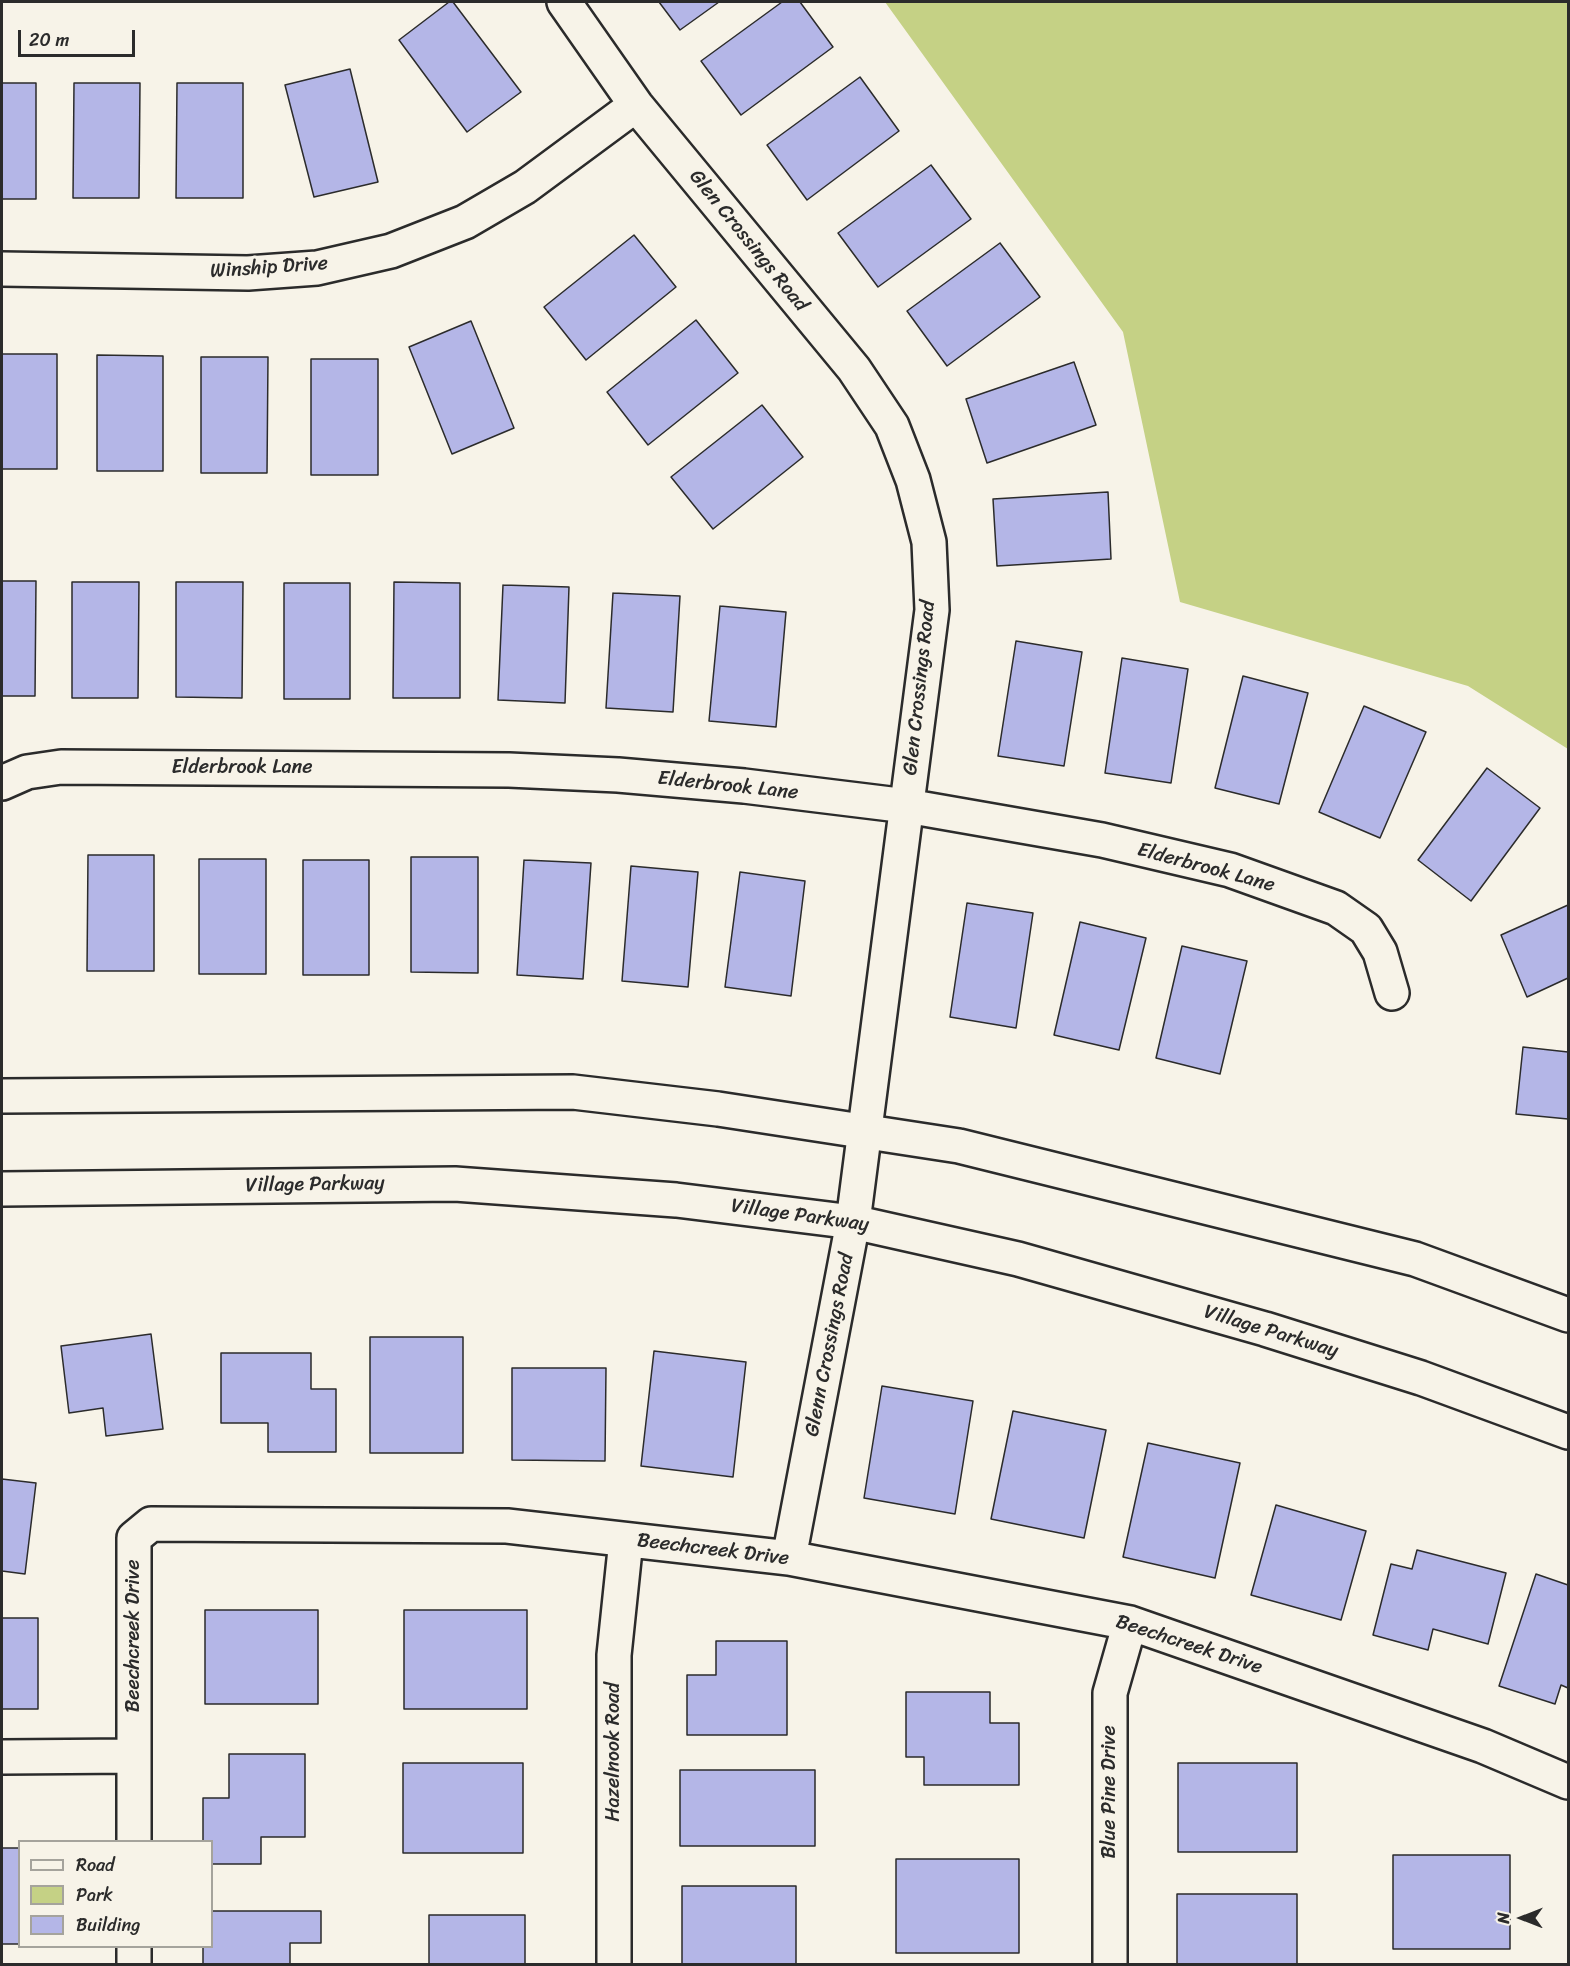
<!DOCTYPE html>
<style>
body{margin:0}
#map{position:relative;width:1570px;height:1966px;overflow:hidden;background:#f7f3e8;font-family:Sriracha,sans-serif}
canvas{display:block}
.frame{position:absolute;inset:0;border:3px solid #2b2b2b;pointer-events:none}
.legend{position:absolute;left:18px;top:1840px;width:195px;height:108px;box-sizing:border-box;background:#f7f3e8;border:2px solid #a5a39c;margin:0;padding:8px 10px;list-style:none;font-size:18px;color:#2b2b2b}
.legend li{display:flex;align-items:center;gap:12px;height:30px}
.legend b{width:30px;border:2px solid #a5a39c}
.north{position:absolute;left:1492px;top:1888px;width:60px;height:60px;-webkit-text-stroke:4px #f7f3e8;paint-order:stroke;rotate:270deg;font-size:16px;font-weight:700;line-height:24px;text-align:center;color:#2b2b2b}
.north::after{content:'';display:block;margin:auto;width:21px;height:27px;background:#2b2b2b;clip-path:polygon(50% 0,100% 100%,50% 72%,0 100%)}
.scale{position:absolute;left:18px;top:30px;width:117px;height:27px;box-sizing:border-box;border:3px solid #2b2b2b;border-top:0;padding-left:8px;font-size:18px;line-height:21px;white-space:nowrap;color:#2b2b2b;-webkit-text-stroke:4px #f7f3e8;paint-order:stroke}
</style>
<div id="map">
<canvas width="1570" height="1966"></canvas>
<div class="frame"></div>
<ul class="legend">
<li><b style="height:8px;background:#f7f3e8"></b>Road</li>
<li><b style="height:16px;background:#c5d185"></b>Park</li>
<li><b style="height:16px;background:#b4b6e7"></b>Building</li>
</ul>
<div class="north">N</div>
<div class="scale">20 m</div>
</div>
<script>
const ctx = document.querySelector('canvas').getContext('2d');
ctx.lineJoin = 'round';
function paint(path, color) {
  ctx.fillStyle = color;
  ctx.fill(path, 'evenodd');
}
function poly(rows) {
  const path = new Path2D();
  for (const r of rows) {
    path.moveTo(r[0], r[1]);
    for (let i = 2; i < r.length; i += 2) path.lineTo(r[i], r[i + 1]);
  }
  return path;
}
function trace(path, color, width, dash) {
  ctx.strokeStyle = color;
  ctx.lineWidth = width;
  ctx.lineCap = dash ? 'butt' : 'round';
  ctx.setLineDash(dash || []);
  ctx.stroke(path);
}
function write(font, color, halo, rows, align = 'center') {
  ctx.font = font + ' Sriracha,sans-serif';
  ctx.lineWidth = 6;
  ctx.setLineDash([]);
  ctx.textBaseline = 'middle';
  ctx.strokeStyle = halo;
  ctx.fillStyle = color;
  for (const [text, x, y, turn = 0] of rows) {
    ctx.save();
    ctx.translate(x, y);
    ctx.rotate((+turn || 0) * Math.PI / 180);
    ctx.textAlign = isNaN(turn) ? turn : align;
    if (halo) ctx.strokeText(text, 0, 0);
    ctx.fillText(text, 0, 0);
    ctx.restore();
  }
}
paint(poly([
 [885,2,1568,2,1568,749,1468,686,1180,602,1123,332]
]), '#c5d185');
const building = poly([
 [449,2,453,2,521,92,467,132,399,40,449,2],
 [659,2,719,2,680,30,659,2],
 [782,2,800,2,833,47,741,115,701,61,782,2],
 [350,69,378,182,314,197,285,85,350,69],
 [860,77,899,131,807,200,767,145,860,77],
 [2,83,36,83,36,199,2,199,2,83],
 [74,83,140,83,139,198,73,198,74,83],
 [177,83,243,83,243,198,176,198,177,83],
 [931,165,971,219,878,287,838,233,931,165],
 [634,235,676,287,586,360,544,307,634,235],
 [1000,243,1040,297,947,366,907,311,1000,243],
 [696,320,738,373,648,445,607,392,696,320],
 [471,321,514,428,452,454,409,347,471,321],
 [2,354,57,354,57,469,2,469,2,354],
 [97,355,163,356,163,471,97,471,97,355],
 [201,357,268,357,267,473,201,473,201,357],
 [311,359,378,359,378,475,311,475,311,359],
 [1074,362,1096,425,987,463,966,399,1074,362],
 [762,405,803,457,713,529,671,477,762,405],
 [1108,492,1111,559,997,566,993,499,1108,492],
 [2,581,36,581,35,696,2,696,2,581],
 [72,582,139,582,138,698,72,698,72,582],
 [176,582,243,582,242,698,176,697,176,582],
 [394,582,460,583,460,698,393,698,394,582],
 [284,583,350,583,350,699,284,699,284,583],
 [503,585,569,587,565,703,498,700,503,585],
 [613,593,680,596,673,712,606,708,613,593],
 [720,606,786,612,776,727,709,721,720,606],
 [1016,641,1082,652,1064,766,998,756,1016,641],
 [1122,658,1188,669,1171,783,1105,773,1122,658],
 [1243,676,1308,693,1279,804,1215,788,1243,676],
 [1364,706,1426,732,1380,838,1319,812,1364,706],
 [1487,768,1540,808,1471,901,1418,860,1487,768],
 [88,855,154,855,154,971,87,971,88,855],
 [411,857,478,857,478,973,411,972,411,857],
 [199,859,266,859,266,974,199,974,199,859],
 [303,860,369,860,369,975,303,975,303,860],
 [524,860,591,863,583,979,517,975,524,860],
 [631,866,698,872,688,987,622,981,631,866],
 [740,872,805,881,791,996,725,987,740,872],
 [967,903,1033,913,1016,1028,950,1017,967,903],
 [1568,905,1568,978,1527,997,1501,935,1568,905],
 [1080,922,1146,938,1119,1050,1054,1035,1080,922],
 [1182,946,1247,961,1220,1074,1156,1058,1182,946],
 [1523,1047,1568,1052,1568,1119,1516,1114,1523,1047],
 [151,1334,163,1429,106,1436,103,1408,69,1413,61,1346,151,1334],
 [370,1337,463,1337,463,1453,370,1453,370,1337],
 [654,1351,746,1362,733,1477,641,1466,654,1351],
 [221,1353,311,1353,311,1389,336,1389,336,1452,268,1452,268,1423,221,1423,221,1353],
 [512,1368,606,1368,605,1461,512,1460,512,1368],
 [882,1386,973,1401,955,1514,864,1498,882,1386],
 [1013,1411,1106,1430,1084,1538,991,1519,1013,1411],
 [1148,1443,1240,1463,1215,1578,1123,1557,1148,1443],
 [2,1479,36,1483,25,1574,2,1571,2,1479],
 [1276,1505,1366,1531,1341,1620,1251,1595,1276,1505],
 [1417,1550,1506,1573,1488,1644,1433,1629,1428,1650,1373,1635,1391,1564,1412,1569,1417,1550],
 [1536,1574,1568,1585,1568,1688,1561,1685,1555,1704,1499,1686,1536,1574],
 [205,1610,318,1610,318,1704,205,1704,205,1610],
 [404,1610,527,1610,527,1709,404,1709,404,1610],
 [2,1618,38,1618,38,1709,2,1709,2,1618],
 [716,1641,787,1641,787,1735,687,1735,687,1675,716,1675,716,1641],
 [906,1692,990,1692,990,1723,1019,1723,1019,1785,924,1785,924,1757,906,1757,906,1692],
 [229,1754,305,1754,305,1837,261,1837,261,1864,212,1864,212,1842,203,1842,203,1798,229,1798,229,1754],
 [403,1763,523,1763,523,1853,403,1853,403,1763],
 [1178,1763,1297,1763,1297,1852,1178,1852,1178,1763],
 [680,1770,815,1770,815,1846,680,1846,680,1770],
 [2,1848,20,1848,20,1944,2,1944,2,1848],
 [1393,1855,1510,1855,1510,1949,1393,1949,1393,1855],
 [896,1859,1019,1859,1019,1953,896,1953,896,1859],
 [682,1886,796,1886,796,1964,682,1964,682,1886],
 [1177,1894,1297,1894,1297,1964,1177,1964,1177,1894],
 [212,1911,321,1911,321,1943,290,1943,290,1964,203,1964,203,1946,212,1946,212,1911],
 [429,1915,525,1915,525,1964,429,1964,429,1915]
]);
paint(building, '#b4b6e7');
trace(building, '#2b2b2b', 1.5);
const minor = poly([
 [564,2,636,105,854,369,892,426,913,480,929,542,932,610,853,1222,789,1558],
 [2,269,248,273,317,268,391,251,465,222,525,187,636,105],
 [2,783,27,772,61,767,509,770,618,775,744,786,907,806,1102,840,1230,870,1336,908,1366,929,1380,952,1392,993],
 [2,1757,134,1756],
 [134,1842,134,1538,151,1524,507,1526,789,1558,1130,1623,1483,1746,1568,1782],
 [134,1946,134,1964],
 [614,1964,614,1655,626,1540],
 [1110,1964,1110,1693,1130,1623]
]);
const secondary = poly([
 [2,1096,573,1092,718,1109,959,1146,1415,1259,1568,1315],
 [2,1189,455,1184,676,1200,853,1222,1018,1259,1265,1329,1421,1378,1568,1432]
]);
trace(minor, '#2b2b2b', 38);
trace(secondary, '#2b2b2b', 38);
trace(minor, '#f7f3e8', 33);
trace(secondary, '#f7f3e8', 33);
write('20px', '#2b2b2b', '#f7f3e8', [
 ["Glen Crossings Road",748,241,51],
 ["Winship Drive",269,268,-4],
 ["Glen Crossings Road",920,688,-84],
 ["Elderbrook Lane",242,768],
 ["Elderbrook Lane",728,786,6],
 ["Elderbrook Lane",1206,868,15],
 ["Village Parkway",315,1185,-1],
 ["Village Parkway",800,1216,8],
 ["Village Parkway",1271,1332,17],
 ["Glenn Crossings Road",830,1345,-79],
 ["Beechcreek Drive",713,1550,7],
 ["Beechcreek Drive",134,1636,-90],
 ["Beechcreek Drive",1189,1645,18],
 ["Hazelnook Road",614,1752,-90],
 ["Blue Pine Drive",1110,1792,-90]
]);
</script>
